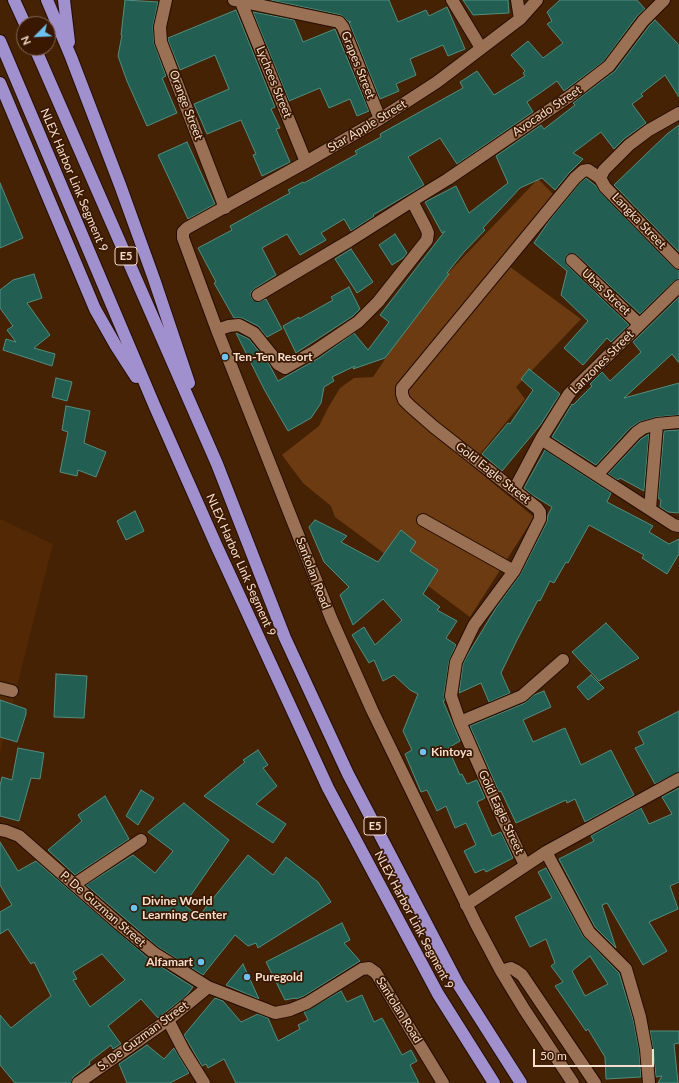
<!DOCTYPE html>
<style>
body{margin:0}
#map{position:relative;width:679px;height:1083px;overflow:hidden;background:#452204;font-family:Lato,sans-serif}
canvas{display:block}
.north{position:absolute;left:16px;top:16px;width:40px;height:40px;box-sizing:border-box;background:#3a1800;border:1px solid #856752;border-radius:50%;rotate:246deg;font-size:11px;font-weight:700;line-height:16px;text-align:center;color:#f6dece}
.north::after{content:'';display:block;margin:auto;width:14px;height:18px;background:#6ec2f3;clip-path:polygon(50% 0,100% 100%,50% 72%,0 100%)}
.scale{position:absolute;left:533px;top:1049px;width:121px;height:18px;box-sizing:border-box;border:2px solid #f6dece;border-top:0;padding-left:5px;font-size:12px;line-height:14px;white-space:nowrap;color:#f6dece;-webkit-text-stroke:3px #3a1800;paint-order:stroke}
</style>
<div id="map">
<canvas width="679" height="1083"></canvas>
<div class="north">N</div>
<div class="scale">50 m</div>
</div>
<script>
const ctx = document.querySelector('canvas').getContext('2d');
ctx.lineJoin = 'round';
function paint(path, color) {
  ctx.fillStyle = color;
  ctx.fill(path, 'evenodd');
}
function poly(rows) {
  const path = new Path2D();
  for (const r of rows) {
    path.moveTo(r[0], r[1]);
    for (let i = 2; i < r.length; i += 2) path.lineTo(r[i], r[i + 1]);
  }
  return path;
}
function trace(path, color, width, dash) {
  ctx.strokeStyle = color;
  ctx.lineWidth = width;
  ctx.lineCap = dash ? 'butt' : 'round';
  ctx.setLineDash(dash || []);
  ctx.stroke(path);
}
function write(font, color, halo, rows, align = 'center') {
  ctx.font = font + ' Lato,sans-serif';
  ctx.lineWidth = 3.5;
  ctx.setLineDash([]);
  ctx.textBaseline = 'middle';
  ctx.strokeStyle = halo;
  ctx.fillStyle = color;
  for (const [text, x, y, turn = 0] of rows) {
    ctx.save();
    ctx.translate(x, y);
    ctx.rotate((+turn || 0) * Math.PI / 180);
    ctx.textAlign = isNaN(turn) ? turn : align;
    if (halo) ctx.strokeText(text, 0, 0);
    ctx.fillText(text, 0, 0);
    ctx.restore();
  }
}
paint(poly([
 [0,519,53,544,0,753]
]), '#522904');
paint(poly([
 [538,179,563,204,502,261,581,319,516,387,525,399,471,465,534,517,470,617,335,517,331,506,303,483,282,455,319,426,328,408,340,388,354,378,373,377,431,291]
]), '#6d3b11');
const building = poly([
 [125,0,158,2,153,26,154,43,166,76,162,78,177,113,147,126,127,81,118,56,122,35,121,35,125,0],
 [271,0,389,0,398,22,426,10,429,16,447,7,465,49,448,56,443,45,410,59,416,75,396,84,399,91,380,99,349,22,351,22,348,21,341,15,271,0],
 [463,0,508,0,509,13,473,15,463,0],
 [560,0,637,0,645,9,637,16,604,61,564,91,557,81,527,102,533,112,457,164,440,138,408,157,424,185,373,215,374,216,351,231,344,219,321,233,326,240,300,255,287,234,262,248,276,275,254,289,251,292,251,295,252,299,258,302,266,299,282,329,267,337,258,326,242,318,234,318,214,283,216,282,198,248,232,230,230,226,290,193,288,190,303,182,304,183,357,154,355,151,381,137,380,134,463,88,460,82,477,71,494,95,525,76,523,73,525,71,511,55,528,41,543,58,563,43,547,24,552,21,547,12,560,0],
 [236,10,275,107,271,109,280,128,276,129,290,162,262,176,253,155,256,154,241,120,207,134,194,104,229,89,215,55,180,70,168,40,168,38,236,10],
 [253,12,294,20,303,42,335,29,369,111,357,116,350,99,329,108,320,88,289,101,253,12],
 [655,20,679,45,679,97,665,75,641,94,643,96,632,104,646,123,624,139,614,149,601,132,573,153,583,159,569,173,555,190,542,178,520,188,483,228,485,230,464,252,447,273,449,274,385,358,353,369,355,366,332,377,334,381,324,387,321,403,311,418,288,431,264,389,236,333,249,339,269,364,278,381,319,358,354,333,368,350,389,322,380,315,445,231,442,233,425,202,456,186,469,213,508,183,496,156,541,125,544,129,575,105,573,103,615,71,649,26,655,20],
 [679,125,679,252,614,185,667,134,679,125],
 [187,142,215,204,188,219,158,155,187,142],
 [586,178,596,186,600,192,674,268,679,270,679,279,674,281,640,314,577,255,573,253,567,255,565,259,567,265,629,325,611,342,607,338,583,365,564,348,588,321,561,295,567,271,534,243,549,221,580,183,586,178],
 [0,183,23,238,0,248,0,183],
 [395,234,407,253,403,258,392,265,379,245,395,234],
 [351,249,373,282,357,293,335,259,351,249],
 [34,274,42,298,27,303,50,335,34,348,55,354,52,366,3,350,6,339,16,342,7,330,13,326,0,308,0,290,13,280,34,274],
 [349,287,360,309,353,316,296,353,283,326,299,317,299,319,333,300,331,297,349,287],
 [679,297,679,363,672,354,624,398,679,383,679,415,656,417,639,422,630,428,596,465,552,437,572,404,573,405,592,386,590,384,602,372,610,381,641,352,633,342,679,297],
 [529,369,560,394,541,424,502,471,482,454,508,423,510,424,533,390,521,379,529,369],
 [56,378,72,382,67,401,52,397,56,378],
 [66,406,90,411,84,443,106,452,96,477,78,470,77,476,60,472,68,432,62,430,66,406],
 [679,430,679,513,668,512,660,507,661,500,658,498,664,431,679,430],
 [649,434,644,491,620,478,618,480,608,474,641,439,649,434],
 [545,450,611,493,607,502,653,526,649,532,669,544,679,539,679,554,667,574,642,558,644,555,589,525,568,563,566,562,554,583,550,581,540,601,538,600,516,642,501,673,510,693,489,702,481,683,459,693,463,664,468,654,496,608,520,575,547,522,548,515,552,507,534,496,524,488,545,450],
 [135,511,144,531,126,540,117,521,135,511],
 [315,520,347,536,341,542,378,562,401,530,416,542,410,551,438,570,423,594,440,607,437,610,457,621,446,638,456,645,449,661,444,695,445,700,443,701,460,741,448,748,460,775,462,774,467,784,477,780,485,798,477,802,492,836,501,832,513,858,486,872,484,869,475,873,464,851,476,845,466,823,455,828,446,806,437,811,427,790,421,792,405,754,412,750,403,731,418,694,410,690,394,675,383,681,374,660,369,663,352,635,364,627,375,645,402,620,383,599,353,625,340,595,349,587,324,562,309,527,315,520],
 [606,623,639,658,599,681,572,652,606,623],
 [56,674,87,676,84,718,54,717,56,674],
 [591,675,604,688,588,700,577,687,591,675],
 [544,691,551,707,523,720,533,742,565,728,581,765,611,750,634,795,585,822,575,799,567,803,566,800,516,823,501,791,499,792,470,726,525,703,534,695,544,691],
 [0,700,26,709,26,714,17,742,0,737,0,700],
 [679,711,679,772,655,784,635,748,644,744,638,732,679,711],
 [18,748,44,753,40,779,31,778,19,821,0,816,0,786,2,777,12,780,18,748],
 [258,750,268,765,263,768,277,786,256,804,286,824,273,843,204,796,245,762,243,760,258,750],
 [679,788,679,882,670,886,678,909,649,922,667,951,643,965,607,903,602,905,616,948,595,927,559,859,594,841,591,836,641,808,649,824,672,814,662,797,679,788],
 [141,790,154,798,138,825,126,816,141,790],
 [105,796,129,839,75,875,48,850,82,821,78,815,105,796],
 [184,803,229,840,184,905,199,916,248,855,273,875,286,857,318,882,331,902,258,948,256,943,248,946,235,935,203,975,158,947,86,885,133,855,155,873,173,851,148,832,184,803],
 [0,842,18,871,36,861,149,959,193,987,186,996,158,1018,141,999,108,1026,121,1044,113,1049,111,1045,89,1062,90,1064,73,1077,71,1083,15,1083,0,1065,0,1015,11,1028,51,996,34,962,31,964,8,929,0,934,0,912,12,905,0,885,0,842],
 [102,954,125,980,90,1007,73,980,77,979,73,972,102,954],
 [546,868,583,936,619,973,633,1019,639,1050,641,1077,606,1079,605,1057,588,1029,586,1031,555,986,563,982,551,966,555,963,546,939,530,947,515,917,552,898,538,872,546,868],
 [590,956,608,984,585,996,572,971,590,956],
 [342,923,350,940,344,943,360,961,304,996,296,999,295,998,285,1000,266,962,342,923],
 [243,964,259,999,226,985,243,964],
 [341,991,347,1002,362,995,374,1022,382,1018,402,1055,411,1050,417,1061,410,1065,419,1083,236,1083,224,1059,208,1068,206,1064,202,1066,184,1035,215,998,223,1001,241,1022,258,1014,268,1018,278,1041,300,1029,298,1025,308,1020,304,1012,341,991],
 [650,1031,679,1031,679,1043,674,1044,678,1083,658,1083,662,1076,656,1077,653,1048,650,1031],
 [147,1045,164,1059,174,1048,189,1073,170,1083,127,1083,119,1064,147,1045]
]);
paint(building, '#225f52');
trace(building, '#528e7f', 1);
const minor = poly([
 [166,0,160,27,161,42,225,208],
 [234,0,339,22,343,27,380,119],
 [452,0,481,48],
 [517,0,520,19],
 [537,0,520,19,437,82,380,119,306,162,187,228,183,232,183,238,217,330,331,618,372,710,476,924,501,971,524,1009,573,1083],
 [241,2,306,162],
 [600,178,604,170,629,145,649,130,679,113],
 [572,260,639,324],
 [258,295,349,241,412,201,448,179,570,96,609,66,643,21,664,0],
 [217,330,229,326,239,325,254,333,271,354,278,364,285,368,315,351,358,322,378,302,427,240,428,233,426,228,412,201],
 [541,439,674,525,679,526],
 [597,475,636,433,643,428,657,424,679,422],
 [514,490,541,439,569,394,679,286],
 [650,509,657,424],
 [423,520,514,571],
 [0,688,12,691],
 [460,722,522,696,563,660],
 [0,830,6,831,19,836,119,924,154,953,208,987,275,1013,290,1010,307,1003,362,969,369,968,376,973,443,1083],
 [546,852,589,932,626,969,640,1017,646,1049,649,1083],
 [525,865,500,813,460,722,451,696,456,662,474,625,514,571,540,519,540,512,537,508,434,427,410,406,404,400,402,394,402,388,575,178,583,171,588,170,600,178,605,187,679,263],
 [75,884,141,840],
 [466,905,546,852,679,779],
 [501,971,511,968,515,970,522,975,595,1083],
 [168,1020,184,1051,204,1083],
 [78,1083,168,1020,208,987]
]);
const highway = poly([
 [14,0,25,24],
 [47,0,71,57,120,185,154,279,189,383],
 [64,0,69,42],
 [0,41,155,407,217,547,328,788,438,994,494,1083],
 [35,48,217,464,285,638,348,774,458,984,521,1083],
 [0,83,95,309,116,346,136,377]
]);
trace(minor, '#260d00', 14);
trace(highway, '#260d00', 14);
trace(minor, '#9a7154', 12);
trace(highway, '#a090ce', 12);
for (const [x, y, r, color] of [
 [225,357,4,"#6ec2f3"],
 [423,752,4,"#6ec2f3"],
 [134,908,4,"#6ec2f3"],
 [201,962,4,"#6ec2f3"],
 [247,977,4,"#6ec2f3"]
]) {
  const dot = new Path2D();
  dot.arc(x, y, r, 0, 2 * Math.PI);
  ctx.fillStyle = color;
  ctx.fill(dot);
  trace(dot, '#3a1800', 1.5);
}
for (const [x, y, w] of [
 [126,256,22],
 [375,826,22]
]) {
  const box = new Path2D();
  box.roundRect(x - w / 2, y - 9, w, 18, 3);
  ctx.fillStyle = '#3a1800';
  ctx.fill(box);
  trace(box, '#f6dece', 1);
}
write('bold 11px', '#f6dece', null, [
 ["E5",126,256],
 ["E5",375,826]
]);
write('12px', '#f6dece', '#3a1800', [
 ["Grapes Street",358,65,68],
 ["Lychees Street",274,82,68],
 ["Orange Street",186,105,69],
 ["Avocado Street",547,111,-34],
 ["Star Apple Street",367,126,-31],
 ["NLEX Harbor Link Segment 9",74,180,67],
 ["Langka Street",639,221,46],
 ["Ubas Street",606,292,43],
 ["Lanzones Street",602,362,-45],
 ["Gold Eagle Street",493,473,38],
 ["NLEX Harbor Link Segment 9",241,565,66],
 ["Santolan Road",313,573,69],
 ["Gold Eagle Street",501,812,65],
 ["P. De Guzman Street",103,909,41],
 ["NLEX Harbor Link Segment 9",414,920,62],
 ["Santolan Road",399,1010,58],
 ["S. De Guzman Street",143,1036,-36]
]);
write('bold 12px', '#f6dece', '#3a1800', [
 ["Ten-Ten Resort",233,357],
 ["Kintoya",431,752],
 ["Divine World",142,901],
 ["Learning Center",142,915],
 ["Alfamart",193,962,"right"],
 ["Puregold",255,977]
], 'left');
</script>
